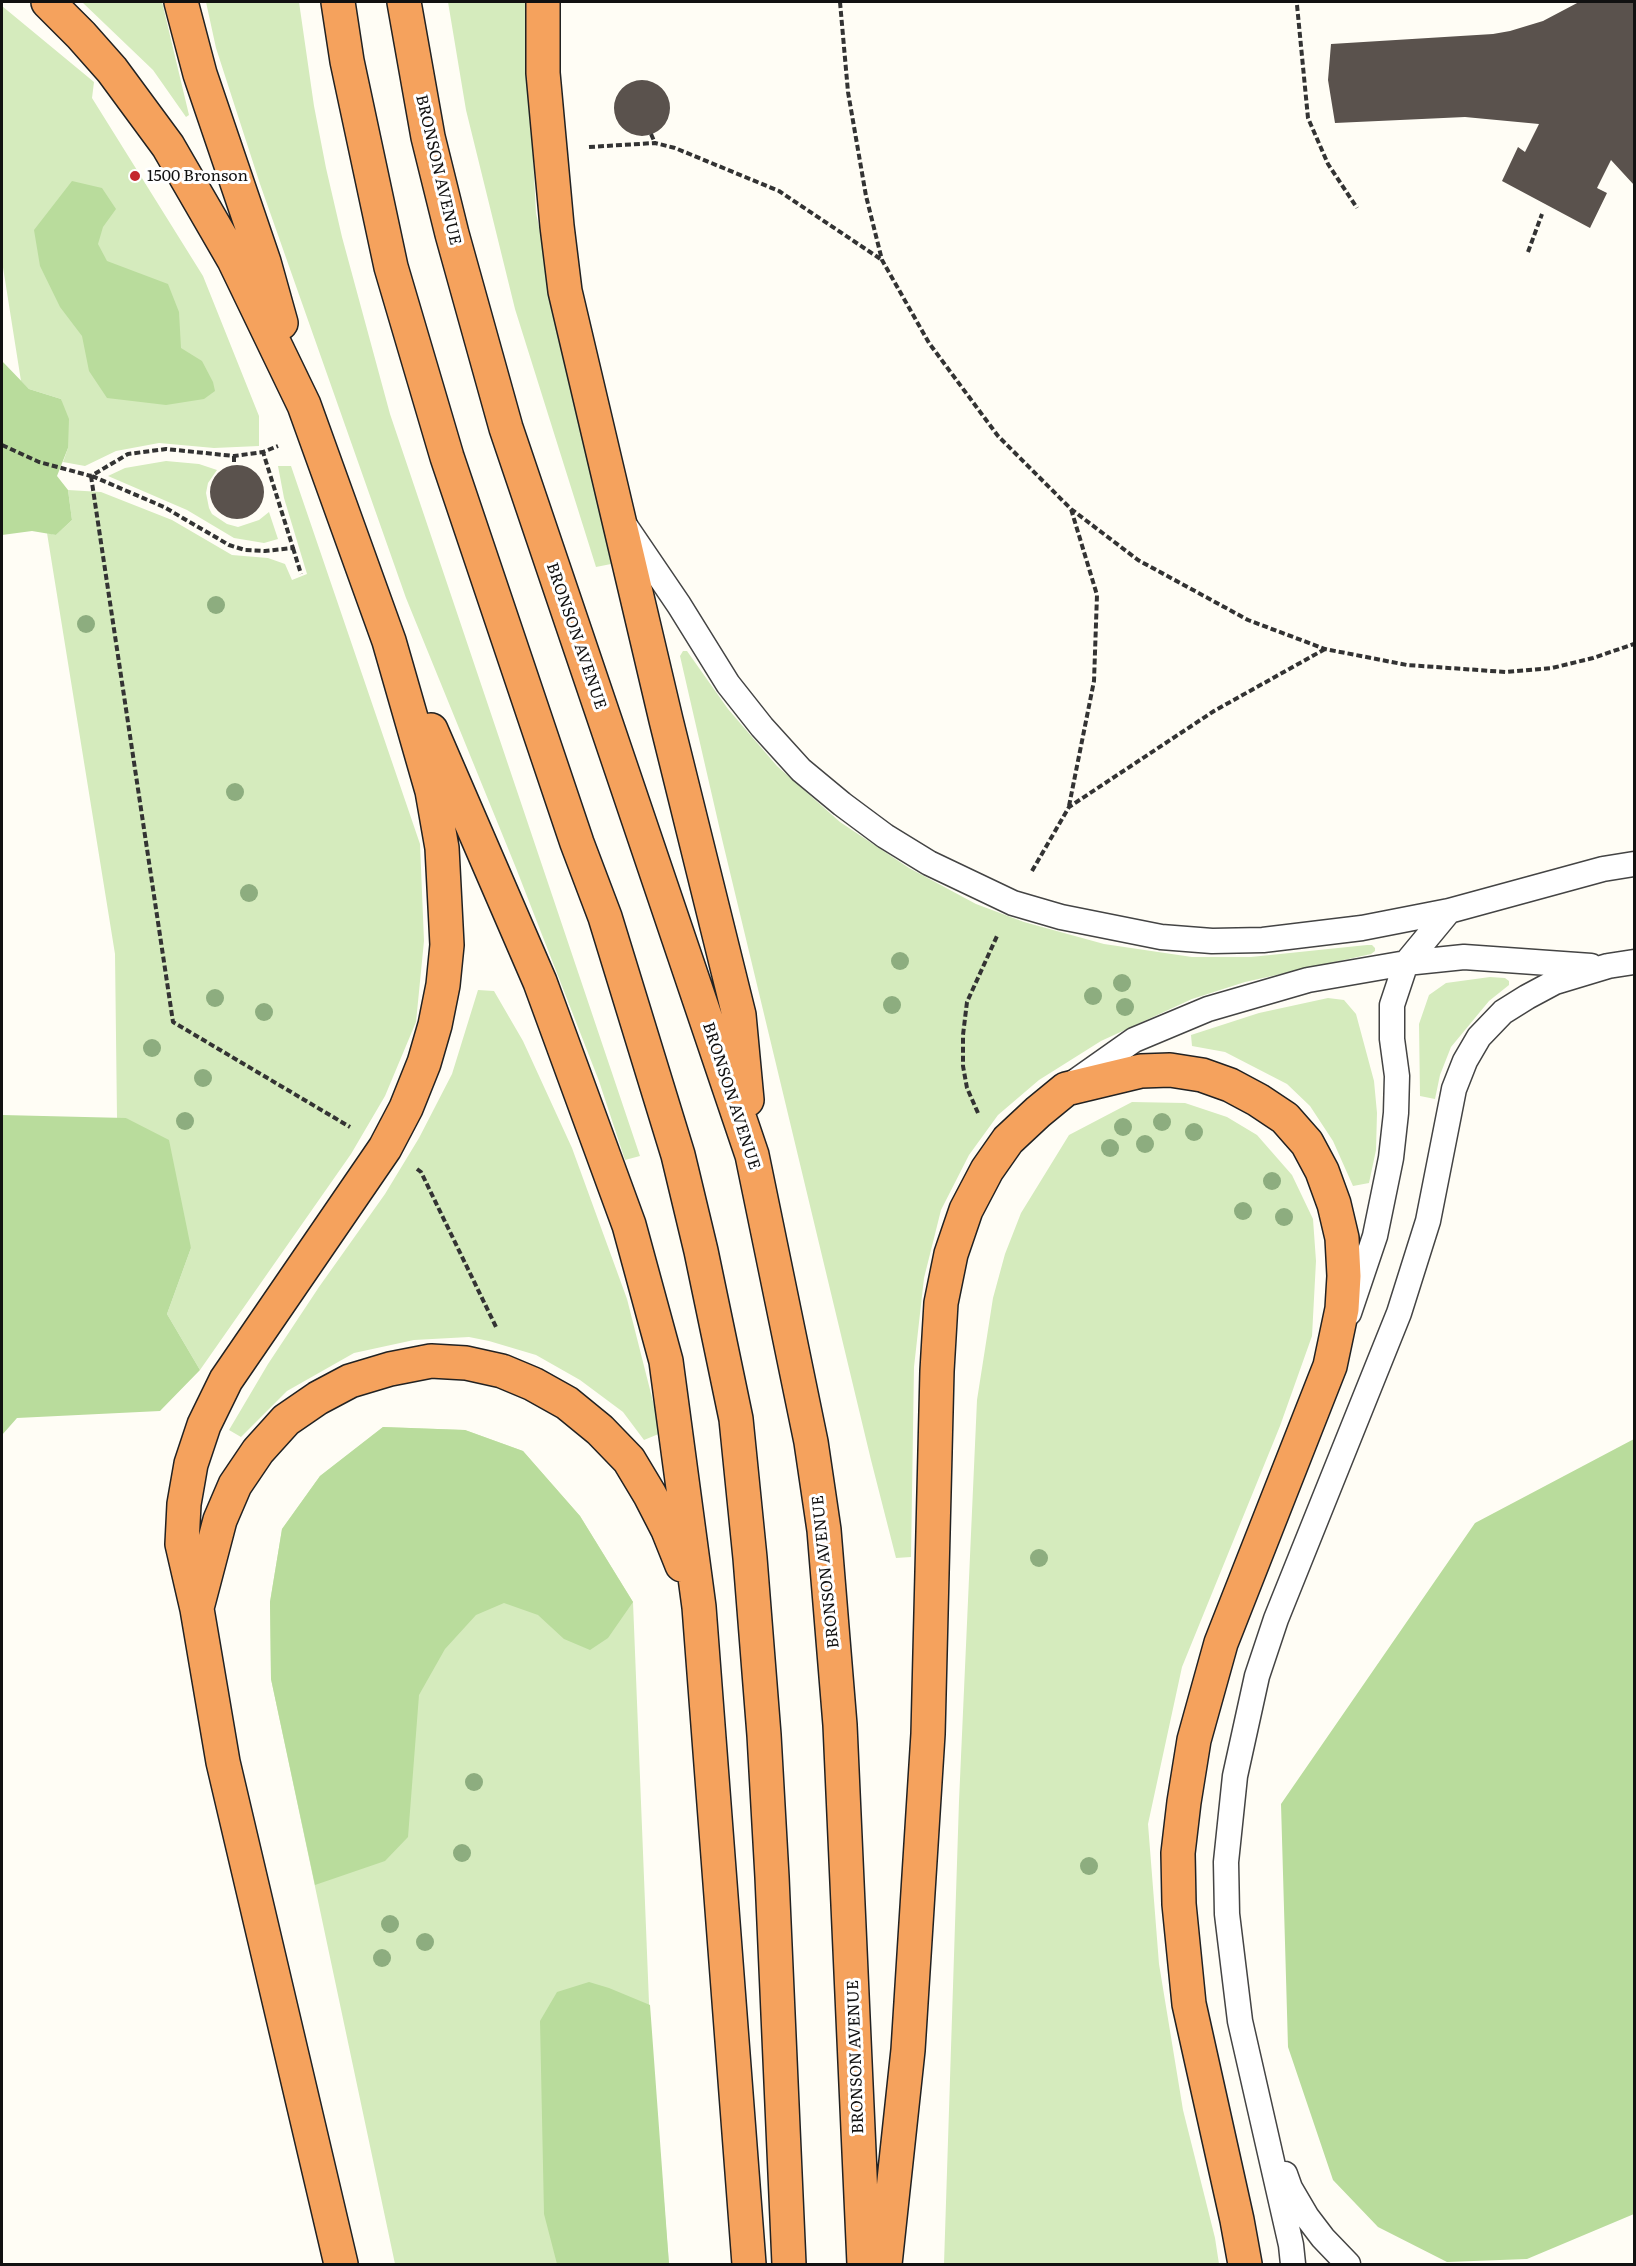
<!DOCTYPE html>
<style>
body{margin:0}
#map{position:relative;width:1636px;height:2266px;overflow:hidden;background:#fffdf5;font-family:Literata,serif}
canvas{display:block}
.frame{position:absolute;inset:0;border:3px solid #111;pointer-events:none}
</style>
<div id="map">
<canvas width="1636" height="2266"></canvas>
<div class="frame"></div>
</div>
<script>
const ctx = document.querySelector('canvas').getContext('2d');
ctx.lineJoin = 'round';
function paint(path, color) {
  ctx.fillStyle = color;
  ctx.fill(path, 'evenodd');
}
function poly(rows) {
  const path = new Path2D();
  for (const r of rows) {
    if (r.length === 3) {
      path.moveTo(r[0] + r[2], r[1]);
      path.arc(r[0], r[1], r[2], 0, 2 * Math.PI);
      continue;
    }
    path.moveTo(r[0], r[1]);
    for (let i = 2; i < r.length; i += 2) path.lineTo(r[i], r[i + 1]);
  }
  return path;
}
function trace(path, color, width, dash) {
  ctx.strokeStyle = color;
  ctx.lineWidth = width;
  ctx.lineCap = dash ? 'butt' : 'round';
  ctx.setLineDash(dash || []);
  ctx.stroke(path);
}
function write(font, color, halo, rows, align = 'center') {
  ctx.font = font + ' Literata,serif';
  ctx.lineWidth = 6;
  ctx.setLineDash([]);
  ctx.textBaseline = 'middle';
  ctx.strokeStyle = halo;
  ctx.fillStyle = color;
  for (const [text, x, y, turn = 0] of rows) {
    ctx.save();
    ctx.translate(x, y);
    ctx.rotate((+turn || 0) * Math.PI / 180);
    ctx.textAlign = isNaN(turn) ? turn : align;
    if (halo) ctx.strokeText(text, 0, 0);
    ctx.fillText(text, 0, 0);
    ctx.restore();
  }
}
paint(poly([
 [82,2,162,2,189,115,186,117,153,70],
 [206,2,299,2,314,106,326,168,342,237,390,414,640,1156,625,1160,599,1081,516,868,406,598,260,184,216,48],
 [448,2,525,2,536,213,611,564,596,567,515,309,466,110],
 [2,6,94,82,92,98,203,276,259,416,259,446,214,448,159,443,116,451,85,466,63,462,68,448,61,399,29,389,21,381,2,261],
 [166,461,199,464,217,470,208,483,206,493,209,508,212,514,227,524,238,527,259,520,269,512,278,539,264,543,234,538,187,510,108,476,125,468],
 [278,466,291,466,420,844,424,941,416,1022,385,1096,351,1154,200,1370,167,1314,191,1248,126,1118,117,1118,115,954,47,533,56,535,72,520,68,490,101,492,172,520,232,555,268,558,285,564,292,580,307,574,284,498],
 [683,651,687,651,728,709,777,766,840,822,909,868,976,904,1024,922,1104,944,1192,957,1251,957,1367,945,1372,945,1375,948,1375,951,1371,954,1245,982,1192,999,1101,1041,1039,1080,998,1115,969,1155,941,1210,924,1278,914,1367,911,1557,896,1558,871,1460,722,839,680,656],
 [1490,977,1505,978,1509,981,1509,985,1489,1001,1451,1047,1440,1075,1435,1099,1420,1096,1419,1024,1429,995,1446,983],
 [478,990,494,991,523,1041,572,1148,627,1299,661,1433,644,1440,623,1412,580,1380,536,1355,489,1341,469,1337,414,1340,354,1353,287,1391,241,1437,229,1430,268,1364,319,1287,385,1194,419,1138,452,1074],
 [1328,998,1344,1000,1356,1014,1374,1081,1377,1113,1376,1150,1369,1183,1353,1186,1333,1141,1310,1106,1287,1084,1225,1052,1192,1046,1191,1035,1259,1013],
 [1132,1102,1185,1103,1227,1117,1257,1135,1292,1175,1313,1219,1316,1261,1312,1336,1280,1426,1182,1667,1148,1824,1159,1964,1183,2110,1215,2238,1219,2264,944,2264,959,1801,977,1400,993,1298,1005,1254,1021,1213,1069,1135],
 [383,1427,465,1430,523,1451,580,1516,633,1602,650,2028,669,2264,395,2264,271,1679,270,1602,282,1529,320,1476]
]), '#d5ebbd');
paint(poly([
 [72,181,102,188,116,209,103,227,98,244,107,261,168,284,179,312,181,348,202,361,213,382,215,391,204,399,166,405,107,398,89,371,82,336,60,307,40,266,34,230],
 [2,361,29,389,61,399,69,419,68,448,57,476,68,490,72,520,56,535,32,531,2,535],
 [2,1115,126,1118,169,1140,191,1248,167,1314,200,1370,160,1411,17,1418,2,1435],
 [383,1427,465,1430,523,1451,580,1516,633,1602,608,1638,590,1650,564,1639,538,1615,504,1603,476,1615,445,1649,419,1695,408,1837,385,1861,315,1885,271,1679,270,1602,282,1529,320,1476],
 [1634,1439,1634,2214,1527,2259,1447,2262,1378,2227,1333,2180,1288,2047,1281,1804,1475,1523],
 [589,1982,609,1988,650,2005,669,2264,557,2264,544,2214,540,2021,557,1992]
]), '#b9dc9c');
paint(poly([
 [1579,2,1634,2,1634,185,1611,160,1597,188,1607,193,1590,228,1502,181,1518,147,1525,152,1539,124,1465,117,1335,123,1328,80,1331,44,1493,34,1510,31,1543,21],
 [642,108,28],
 [237,492,27]
]), '#5a524d');
const lane = poly([
 [626,527,679,605,728,684,762,727,801,770,842,804,885,836,929,863,1013,903,1061,917,1161,937,1212,941,1263,940,1362,928,1449,911,1603,869,1634,864],
 [1073,1083,1134,1040,1208,1009,1308,980,1406,963,1464,957,1591,966],
 [1349,1313,1375,1236,1391,1158,1396,1113,1397,1076,1392,1039,1392,1005,1406,963,1449,911],
 [1285,2174,1290,2188,1307,2217,1323,2238,1348,2264],
 [1293,2264,1291,2245,1240,2021,1227,1914,1226,1862,1235,1776,1257,1676,1276,1619,1399,1313,1428,1221,1454,1089,1465,1061,1479,1037,1503,1012,1527,997,1555,982,1608,966,1634,962]
]);
const highway = poly([
 [48,2,81,35,112,70,168,146,234,260,304,405,389,641,432,791,442,848,447,945,443,985,435,1025,424,1063,406,1108,385,1148,226,1380,204,1425,191,1464,184,1504,182,1544,197,1609,223,1762,341,2264],
 [181,2,200,74,264,262,281,323],
 [338,2,347,61,391,267,447,457,577,843,605,917,678,1155,701,1251,736,1419,750,1558,764,1735,772,1877,789,2264],
 [404,2,428,137,452,234,506,428,752,1155,811,1442,824,1530,840,1725,864,2264],
 [543,2,543,73,557,226,565,291,666,720,739,1015,747,1100],
 [431,730,540,982,629,1225,666,1361,699,1607,749,2264],
 [198,1604,220,1520,235,1485,258,1451,286,1420,318,1398,350,1381,390,1369,431,1361,466,1363,502,1371,533,1384,567,1403,600,1430,629,1460,650,1495,668,1530,682,1565],
 [885,2264,908,2050,928,1734,937,1371,941,1303,951,1254,966,1210,987,1170,1008,1140,1038,1112,1066,1089,1141,1071,1170,1070,1202,1075,1230,1085,1258,1100,1285,1118,1307,1143,1322,1171,1334,1204,1342,1238,1344,1276,1342,1309,1330,1366,1221,1643,1194,1740,1184,1802,1178,1853,1179,1904,1189,2004,1237,2220,1245,2264]
]);
trace(lane, '#444', 27);
trace(highway, '#222', 36);
trace(poly([
 [840,2,848,92,866,196,882,260,929,343,998,436,1071,509,1138,560,1248,620,1325,649,1407,665,1506,672,1552,668,1593,658,1634,644],
 [1297,5,1308,118,1328,164,1357,208],
 [651,134,655,143],
 [589,147,655,143,675,148,779,191,882,260],
 [1528,252,1542,214],
 [2,445,39,462,91,476,128,454,166,449,234,456,263,452,278,446],
 [234,456,234,465],
 [91,476,173,1022,350,1127],
 [92,476,164,507,229,545,245,550,265,551,293,548,263,452],
 [293,548,301,574],
 [1069,806,1094,681,1097,595,1071,509],
 [1032,871,1069,807,1214,711,1325,649],
 [978,1113,967,1088,963,1066,963,1035,967,1002,997,936],
 [417,1169,421,1172,497,1329]
]), '#333', 4, [6, 3]);
trace(lane, '#fff', 24);
trace(highway, '#f5a25d', 33);
ctx.fillStyle = '#8dad7f';
for (const [x, y] of [
 [216,605],
 [86,624],
 [235,792],
 [249,893],
 [900,961],
 [1122,983],
 [1093,996],
 [215,998],
 [892,1005],
 [1125,1007],
 [264,1012],
 [152,1048],
 [203,1078],
 [185,1121],
 [1162,1122],
 [1123,1127],
 [1194,1132],
 [1145,1144],
 [1110,1148],
 [1272,1181],
 [1243,1211],
 [1284,1217],
 [1039,1558],
 [474,1782],
 [462,1853],
 [1089,1866],
 [390,1924],
 [425,1942],
 [382,1958]
]) {
  ctx.beginPath();
  ctx.arc(x, y, 9, 0, 2 * Math.PI);
  ctx.fill();
}
for (const [x, y, r, color] of [
 [135,176,6,"#c4262e"]
]) {
  const dot = new Path2D();
  dot.arc(x, y, r, 0, 2 * Math.PI);
  ctx.fillStyle = color;
  ctx.fill(dot);
  trace(dot, '#fff', 2);
}
write('16px', '#111', '#fff', [
 ["BRONSON AVENUE",438,170,77],
 ["BRONSON AVENUE",576,636,71],
 ["BRONSON AVENUE",731,1096,72],
 ["BRONSON AVENUE",826,1572,-96],
 ["BRONSON AVENUE",856,2057,-92]
]);
write('16px', '#111', '#fff', [
 ["1500 Bronson",147,176]
], 'left');
</script>
